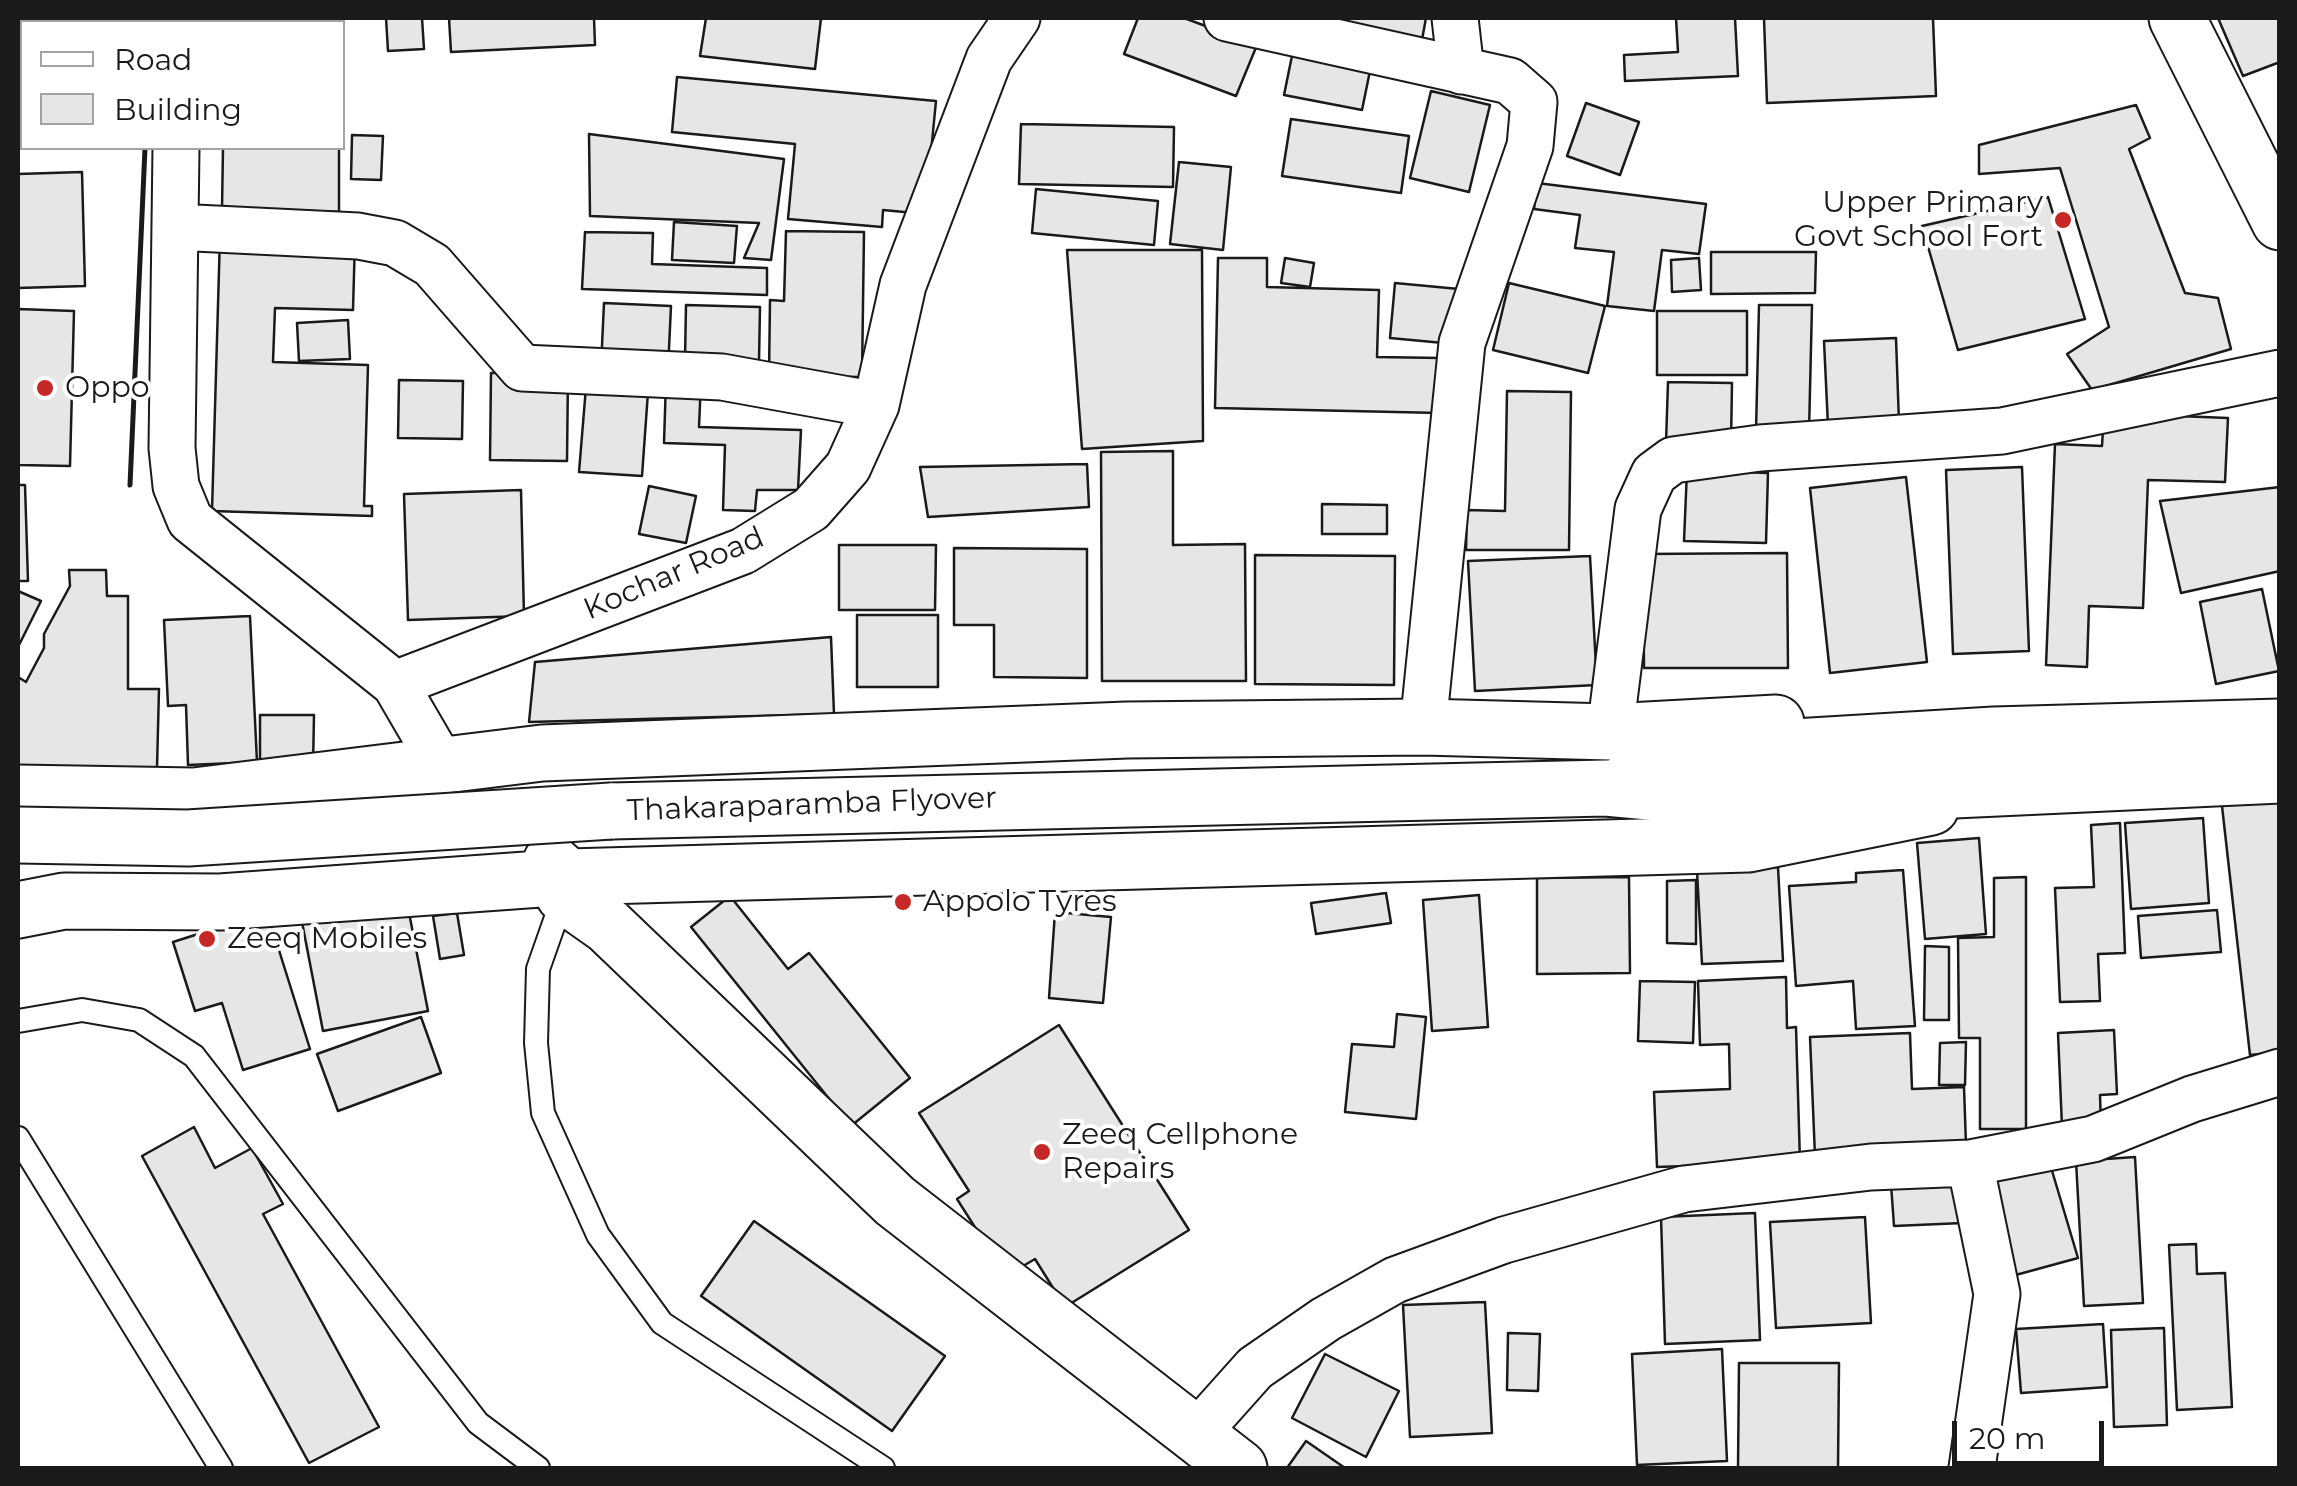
<!DOCTYPE html>
<style>
body{margin:0}
#map{position:relative;width:2297px;height:1486px;overflow:hidden;background:#fff;font-family:Montserrat,sans-serif}
canvas{display:block}
.frame{position:absolute;inset:0;border:20px solid #1a1a1a;pointer-events:none}
.legend{position:absolute;left:20px;top:20px;width:325px;height:130px;box-sizing:border-box;background:#fff;border:2px solid #a3a3a3;margin:0;padding:12px 18px;list-style:none;font-size:30px;color:#1a1a1a}
.legend li{display:flex;align-items:center;gap:20px;height:50px}
.legend b{width:50px;border:2px solid #a3a3a3}
.scale{position:absolute;left:1952px;top:1421px;width:152px;height:45px;box-sizing:border-box;border:5px solid #1a1a1a;border-top:0;padding-left:12px;font-size:30px;line-height:35px;white-space:nowrap;color:#1a1a1a;-webkit-text-stroke:8px #fff;paint-order:stroke}
</style>
<div id="map">
<canvas width="2297" height="1486"></canvas>
<div class="frame"></div>
<ul class="legend">
<li><b style="height:12px;background:#fff"></b>Road</li>
<li><b style="height:28px;background:#e6e6e6"></b>Building</li>
</ul>
<div class="scale">20 m</div>
</div>
<script>
const ctx = document.querySelector('canvas').getContext('2d');
ctx.lineJoin = 'round';
function paint(path, color) {
  ctx.fillStyle = color;
  ctx.fill(path, 'evenodd');
}
function poly(rows) {
  const path = new Path2D();
  for (const r of rows) {
    path.moveTo(r[0], r[1]);
    for (let i = 2; i < r.length; i += 2) path.lineTo(r[i], r[i + 1]);
  }
  return path;
}
function trace(path, color, width, dash) {
  ctx.strokeStyle = color;
  ctx.lineWidth = width;
  ctx.lineCap = dash ? 'butt' : 'round';
  ctx.setLineDash(dash || []);
  ctx.stroke(path);
}
function write(font, color, halo, rows, align = 'center') {
  ctx.font = font + ' Montserrat,sans-serif';
  ctx.lineWidth = 8;
  ctx.setLineDash([]);
  ctx.textBaseline = 'middle';
  ctx.strokeStyle = halo;
  ctx.fillStyle = color;
  for (const [text, x, y, turn = 0] of rows) {
    ctx.save();
    ctx.translate(x, y);
    ctx.rotate((+turn || 0) * Math.PI / 180);
    ctx.textAlign = isNaN(turn) ? turn : align;
    if (halo) ctx.strokeText(text, 0, 0);
    ctx.fillText(text, 0, 0);
    ctx.restore();
  }
}
const building = poly([
 [18,18,36,18,36,22,22,22,22,75,18,74,18,18],
 [212,18,342,18,341,22,212,22,212,18],
 [386,18,422,18,424,49,388,51,386,18],
 [449,18,594,18,595,45,451,52,449,18],
 [706,18,821,18,815,69,700,56,706,18],
 [1138,18,1184,18,1257,45,1236,96,1124,54,1138,18],
 [1313,18,1426,18,1421,45,1313,18],
 [1676,18,1735,18,1738,76,1625,81,1624,55,1678,52,1676,18],
 [1764,18,1933,18,1936,96,1767,103,1764,18],
 [2218,18,2280,18,2280,62,2243,76,2218,18],
 [1294,46,1372,61,1362,110,1284,95,1294,46],
 [677,77,936,101,925,214,883,210,882,227,788,219,795,144,672,132,677,77],
 [1431,91,1490,105,1469,192,1410,178,1431,91],
 [1586,103,1639,122,1620,175,1567,156,1586,103],
 [2136,105,2150,138,2129,149,2185,293,2218,298,2231,349,2092,390,2067,354,2109,327,2060,168,1979,174,1979,145,2136,105],
 [1291,119,1409,136,1401,193,1282,176,1291,119],
 [1021,124,1174,127,1173,187,1019,184,1021,124],
 [589,134,784,159,771,260,744,258,759,223,590,216,589,134],
 [352,135,383,136,381,180,351,179,352,135],
 [223,148,339,148,339,212,222,209,223,148],
 [1179,162,1231,167,1223,250,1170,244,1179,162],
 [82,172,85,286,18,288,18,174,82,172],
 [1537,183,1706,204,1699,254,1662,250,1654,311,1607,306,1614,252,1575,248,1580,215,1534,209,1537,183],
 [1036,189,1158,201,1154,245,1032,233,1036,189],
 [2048,197,2085,319,1958,350,1922,226,2048,197],
 [674,222,737,226,734,263,672,260,674,222],
 [786,231,864,232,862,377,769,376,770,300,784,301,786,231],
 [585,232,653,233,652,264,767,268,767,295,582,289,585,232],
 [220,236,355,239,353,310,275,308,273,362,368,365,364,506,372,506,372,516,212,511,220,236],
 [1067,250,1202,250,1203,441,1082,449,1067,250],
 [1711,252,1816,252,1815,293,1711,294,1711,252],
 [1218,258,1267,258,1267,287,1379,290,1377,357,1441,358,1440,413,1215,408,1218,258],
 [1285,258,1314,263,1310,287,1281,283,1285,258],
 [1699,258,1701,290,1672,292,1671,260,1699,258],
 [1395,283,1459,289,1454,344,1390,338,1395,283],
 [1509,283,1605,306,1588,373,1493,350,1509,283],
 [604,303,671,306,668,370,601,367,604,303],
 [686,305,760,307,759,361,685,359,686,305],
 [1759,305,1812,305,1809,432,1756,431,1759,305],
 [18,309,74,311,70,466,18,465,18,309],
 [1657,311,1747,311,1747,375,1657,375,1657,311],
 [348,320,350,359,299,361,297,323,348,320],
 [1896,338,1899,423,1828,426,1824,341,1896,338],
 [491,373,568,373,567,461,490,460,491,373],
 [399,380,463,381,462,439,398,438,399,380],
 [666,380,701,381,699,427,801,430,798,490,757,490,755,511,723,510,725,445,664,443,666,380],
 [1668,382,1732,383,1731,445,1666,443,1668,382],
 [586,387,648,392,642,476,579,472,586,387],
 [1507,391,1571,392,1569,550,1466,550,1467,510,1505,511,1507,391],
 [2104,413,2228,418,2225,482,2148,480,2143,608,2089,606,2087,667,2046,665,2055,444,2102,446,2104,413],
 [1173,451,1173,545,1245,544,1246,681,1102,681,1101,452,1173,451],
 [1087,464,1089,507,928,517,920,467,1087,464],
 [2022,467,2029,651,1953,654,1946,470,2022,467],
 [1687,470,1768,473,1766,543,1684,541,1687,470],
 [1906,477,1927,662,1830,673,1810,488,1906,477],
 [18,485,25,485,28,581,18,581,18,485],
 [649,486,696,496,686,543,639,534,649,486],
 [2280,487,2280,571,2181,593,2160,501,2280,487],
 [521,490,524,616,408,620,404,494,521,490],
 [1322,504,1387,505,1387,534,1322,534,1322,504],
 [839,545,936,545,935,610,839,610,839,545],
 [954,548,1087,549,1087,678,994,677,994,625,954,625,954,548],
 [1787,553,1788,668,1644,668,1643,554,1787,553],
 [1255,555,1395,556,1394,685,1255,684,1255,555],
 [1590,556,1597,685,1475,691,1468,561,1590,556],
 [69,570,106,570,107,596,128,596,128,689,159,689,157,768,18,767,18,677,26,682,44,648,44,634,70,586,69,570],
 [2262,589,2279,671,2216,684,2200,602,2262,589],
 [18,591,41,601,18,647,18,591],
 [857,615,938,615,938,687,857,687,857,615],
 [250,616,257,762,188,765,186,705,168,706,164,620,250,616],
 [831,637,834,714,529,722,535,662,831,637],
 [260,715,314,715,313,767,260,767,260,715],
 [2280,800,2280,1052,2250,1055,2222,806,2280,800],
 [2203,818,2209,903,2131,909,2125,823,2203,818],
 [2120,823,2125,953,2098,954,2100,1001,2060,1002,2055,888,2094,887,2091,825,2120,823],
 [1979,838,1986,934,1925,939,1917,843,1979,838],
 [1778,867,1783,961,1702,964,1697,871,1778,867],
 [1903,870,1915,1026,1856,1029,1853,981,1796,986,1789,886,1856,882,1856,873,1903,870],
 [1629,877,1630,973,1537,974,1537,878,1629,877],
 [2026,877,2026,1129,1980,1129,1980,1038,1959,1038,1958,938,1994,937,1994,878,2026,877],
 [1696,880,1696,944,1667,943,1667,881,1696,880],
 [1386,893,1391,923,1316,934,1311,903,1386,893],
 [1479,895,1488,1027,1432,1031,1423,900,1479,895],
 [730,896,788,969,809,953,910,1078,851,1126,691,927,730,896],
 [406,897,428,1011,323,1031,301,917,406,897],
 [2217,910,2221,952,2141,958,2138,916,2217,910],
 [267,912,310,1049,243,1070,222,1003,195,1011,173,942,267,912],
 [1055,912,1111,917,1103,1003,1049,998,1055,912],
 [457,913,464,955,440,959,433,916,457,913],
 [1925,946,1949,947,1949,1020,1924,1020,1925,946],
 [1786,977,1787,1028,1796,1027,1800,1162,1657,1167,1654,1092,1730,1089,1729,1044,1700,1045,1698,981,1786,977],
 [1640,981,1695,982,1693,1043,1638,1041,1640,981],
 [1397,1014,1426,1017,1416,1119,1345,1112,1352,1044,1394,1047,1397,1014],
 [421,1017,441,1073,338,1111,317,1054,421,1017],
 [1059,1025,1189,1230,1065,1307,1035,1259,1006,1276,957,1199,969,1191,919,1113,1059,1025],
 [2114,1030,2117,1094,2100,1095,2101,1126,2062,1127,2058,1033,2114,1030],
 [1910,1033,1912,1089,1964,1087,1966,1145,1815,1156,1810,1037,1910,1033],
 [1966,1042,1965,1085,1939,1085,1940,1043,1966,1042],
 [194,1127,215,1168,252,1148,283,1204,263,1214,379,1427,309,1463,142,1156,194,1127],
 [2135,1157,2143,1303,2084,1306,2076,1161,2135,1157],
 [2050,1164,2078,1258,2012,1276,1985,1183,2050,1164],
 [1961,1181,1963,1223,1894,1226,1891,1184,1961,1181],
 [1755,1213,1760,1340,1665,1344,1661,1217,1755,1213],
 [1865,1217,1871,1323,1776,1328,1770,1222,1865,1217],
 [754,1221,945,1356,892,1431,701,1296,754,1221],
 [2196,1244,2197,1274,2225,1273,2232,1407,2177,1410,2169,1245,2196,1244],
 [1485,1302,1492,1433,1410,1437,1403,1305,1485,1302],
 [2103,1324,2107,1387,2021,1393,2016,1329,2103,1324],
 [2164,1328,2167,1425,2114,1427,2111,1330,2164,1328],
 [1508,1333,1540,1334,1538,1391,1507,1390,1508,1333],
 [1722,1349,1727,1461,1637,1465,1632,1354,1722,1349],
 [1325,1354,1399,1391,1366,1457,1292,1418,1325,1354],
 [1739,1363,1839,1363,1838,1468,1738,1468,1739,1363],
 [1306,1441,1345,1468,1287,1468,1306,1441]
]);
paint(building, '#e6e6e6');
trace(building, '#1a1a1a', 2.5);
const service = poly([
 [564,895,538,969,536,1043,543,1113,598,1235,662,1323,883,1468],
 [18,1021,82,1010,139,1020,194,1056,478,1423,538,1468],
 [18,1138,221,1468]
]);
const minor = poly([
 [1227,18,1510,81,1534,102,1530,146,1462,343,1423,727],
 [1455,18,1461,71],
 [179,22,179,18],
 [176,148,172,448,176,486,190,520,395,684],
 [175,227,358,236,395,243,432,265,522,368,722,377,876,405],
 [1610,732,1638,509,1654,474,1673,460,1760,448,2002,431,2280,373],
 [441,763,395,684,743,551,811,509,848,467,876,405,903,285,989,59,1017,18],
 [1970,1163,1997,1294,1972,1468],
 [1196,1434,1255,1368,1326,1319,1395,1280,1504,1240,1684,1189,1871,1167,1970,1163,2093,1139,2192,1099,2280,1072]
]);
const tertiary = poly([
 [2177,18,2280,222],
 [18,793,194,796,542,753,1127,730,1423,727,1610,732,1776,723],
 [551,862,568,877,564,895,608,926,895,1201,1239,1468],
 [18,910,64,901,220,902,568,877,1748,844,1931,807]
]);
const secondary = poly([
 [1628,780,1712,752,1994,735,2280,727],
 [611,811,1606,788,1737,800,2280,775]
]);
trace(service, '#1a1a1a', 26);
trace(minor, '#1a1a1a', 49);
trace(tertiary, '#1a1a1a', 59);
trace(secondary, '#1a1a1a', 59);
trace(service, '#fff', 22);
trace(minor, '#fff', 45);
trace(tertiary, '#fff', 55);
trace(secondary, '#fff', 55);
const secondaryBridge = poly([
 [18,835,188,838,611,811]
]);
trace(secondaryBridge, '#1a1a1a', 59, []);
trace(secondaryBridge, '#fff', 55);
trace(poly([
 [150,22,150,18],
 [130,485,145,148]
]), '#1a1a1a', 5);
for (const [x, y, r, color] of [
 [2063,220,10,"#c62828"],
 [45,388,10,"#c62828"],
 [903,902,10,"#c62828"],
 [207,939,10,"#c62828"],
 [1042,1152,10,"#c62828"]
]) {
  const dot = new Path2D();
  dot.arc(x, y, r, 0, 2 * Math.PI);
  ctx.fillStyle = color;
  ctx.fill(dot);
  trace(dot, '#fff', 4);
}
write('30px', '#1a1a1a', '#fff', [
 ["Upper Primary",2043,203,"right"],
 ["Govt School Fort",2043,237,"right"],
 ["Oppo",65,388],
 ["Appolo Tyres",923,902],
 ["Zeeq Mobiles",227,939],
 ["Zeeq Cellphone",1062,1135],
 ["Repairs",1062,1169]
], 'left');
write('30px', '#1a1a1a', '#fff', [
 ["Kochar Road",674,574,-23],
 ["Thakaraparamba Flyover",812,805,-2]
]);
</script>
